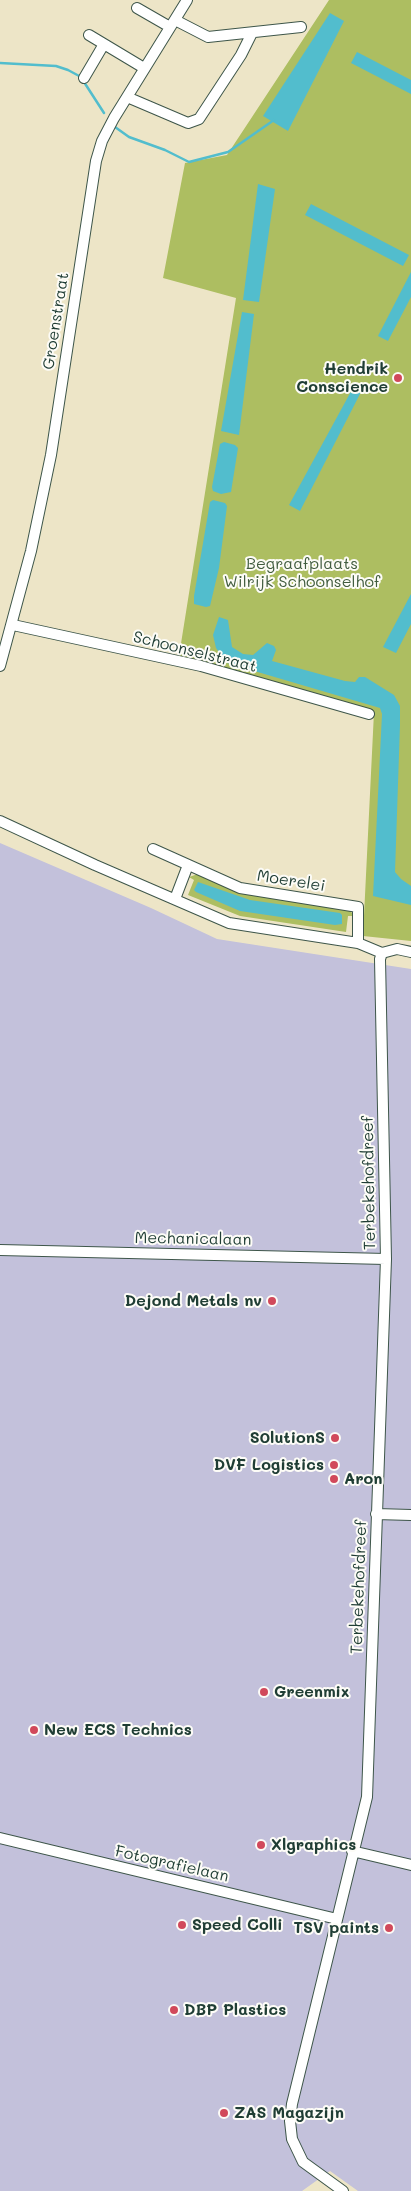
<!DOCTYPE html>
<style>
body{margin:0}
canvas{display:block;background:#ede5c7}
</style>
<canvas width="411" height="2191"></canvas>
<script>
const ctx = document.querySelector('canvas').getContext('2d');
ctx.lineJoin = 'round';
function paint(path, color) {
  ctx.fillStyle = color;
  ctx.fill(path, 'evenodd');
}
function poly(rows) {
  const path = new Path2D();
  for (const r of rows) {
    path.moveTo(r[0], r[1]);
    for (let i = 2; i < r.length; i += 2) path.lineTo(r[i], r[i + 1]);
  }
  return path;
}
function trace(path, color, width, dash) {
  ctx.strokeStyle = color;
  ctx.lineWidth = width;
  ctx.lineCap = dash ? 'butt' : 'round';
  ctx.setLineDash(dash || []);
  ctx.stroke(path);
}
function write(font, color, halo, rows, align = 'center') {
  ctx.font = font + ' Mali,sans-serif';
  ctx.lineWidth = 4;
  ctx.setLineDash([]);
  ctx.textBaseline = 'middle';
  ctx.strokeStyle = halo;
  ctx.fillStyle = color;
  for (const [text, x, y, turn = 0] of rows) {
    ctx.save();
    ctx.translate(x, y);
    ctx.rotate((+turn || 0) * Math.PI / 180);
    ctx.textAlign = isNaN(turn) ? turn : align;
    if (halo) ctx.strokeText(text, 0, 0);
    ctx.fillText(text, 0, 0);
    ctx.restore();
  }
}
paint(poly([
 [0,843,151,908,217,939,411,969,411,2191,358,2191,330,2171,302,2191,0,2191]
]), '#c3c1db');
paint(poly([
 [329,0,411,0,411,941,363,936,374,712,179,656,236,298,163,278,185,163,227,155],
 [198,874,349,909,354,916,348,916,346,932,240,916,188,895,194,880,189,877]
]), '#adbe61');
paint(poly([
 [330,13,344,21,288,131,263,116],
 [357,52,411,80,411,94,351,63],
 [258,184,275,189,259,302,243,300],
 [311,204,409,255,403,266,305,215],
 [411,272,411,297,388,341,378,336],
 [242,312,254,314,239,435,221,431],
 [354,386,361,392,300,511,289,505],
 [224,442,235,445,238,448,231,492,221,494,213,491,212,487,220,444],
 [213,500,225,503,227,506,219,568,210,606,206,607,194,604,194,596,210,502],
 [411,594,411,624,396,653,383,647],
 [219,617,228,620,232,647,243,654,253,655,267,643,274,646,276,650,272,661,345,681,355,682,359,677,365,677,394,695,400,706,400,725,395,872,401,879,411,886,411,905,373,896,382,714,380,708,227,663,216,648,213,635],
 [198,882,250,900,340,913,342,915,342,924,335,925,240,911,196,892,194,890]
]), '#52bdcd');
trace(poly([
 [0,63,56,66,68,70,81,77],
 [84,82,104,113],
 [115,127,129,137,165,150,189,162,228,152,274,120]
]), '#52bdcd', 2.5);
const minor = poly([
 [137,8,170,27],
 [175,20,208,37,301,27],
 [89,35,144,68],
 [84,78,104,44],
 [127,97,188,123,199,119,241,55,252,33],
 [13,625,201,666,369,714],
 [0,666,31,551,51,455,96,161,102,141,114,118,187,0],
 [0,821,95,865,229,923,358,943,382,953,397,949,411,952],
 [153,849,240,888,358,907,358,943],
 [175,899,188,865],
 [0,1250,386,1259],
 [376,1514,411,1515],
 [0,1838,337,1919],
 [352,1851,411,1865],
 [343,2191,303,2162,292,2139,290,2121,292,2104,367,1797,386,1259,380,959,382,953]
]);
trace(minor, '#3e564a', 12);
trace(minor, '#fff', 10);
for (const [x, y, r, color] of [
 [398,378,5,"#d1495b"],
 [272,1301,5,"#d1495b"],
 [335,1438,5,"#d1495b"],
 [334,1465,5,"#d1495b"],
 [334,1479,5,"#d1495b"],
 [264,1692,5,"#d1495b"],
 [34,1730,5,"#d1495b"],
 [261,1845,5,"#d1495b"],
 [182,1925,5,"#d1495b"],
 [389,1928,5,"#d1495b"],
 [174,2010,5,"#d1495b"],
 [224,2113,5,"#d1495b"]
]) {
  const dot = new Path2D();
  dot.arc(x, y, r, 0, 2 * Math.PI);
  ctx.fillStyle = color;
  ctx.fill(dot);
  trace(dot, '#fdfcf7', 2);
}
write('16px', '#1f3d34', '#fdfcf7', [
 ["Groenstraat",56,321,-81],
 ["Schoonselstraat",195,652,14],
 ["Moerelei",291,881,9],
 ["Terbekehofdreef",369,1183,-91],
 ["Mechanicalaan",193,1239,1],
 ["Terbekehofdreef",359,1587,-88],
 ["Fotografielaan",172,1864,13]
]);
write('bold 16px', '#1f3d34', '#fdfcf7', [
 ["Hendrik",388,369,"right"],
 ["Conscience",388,387,"right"],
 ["Dejond Metals nv",262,1301,"right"],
 ["S0lutionS",325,1438,"right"],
 ["DVF Logistics",324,1465,"right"],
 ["Aron",344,1479],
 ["Greenmix",274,1692],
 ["New ECS Technics",44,1730],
 ["Xlgraphics",271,1845],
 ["Speed Colli",192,1925],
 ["TSV paints",379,1928,"right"],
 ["DBP Plastics",184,2010],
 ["ZAS Magazijn",234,2113]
], 'left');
write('16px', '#425d3f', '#fdfcf7', [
 ["Begraafplaats",302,564],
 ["Wilrijk Schoonselhof",302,582]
]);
</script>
